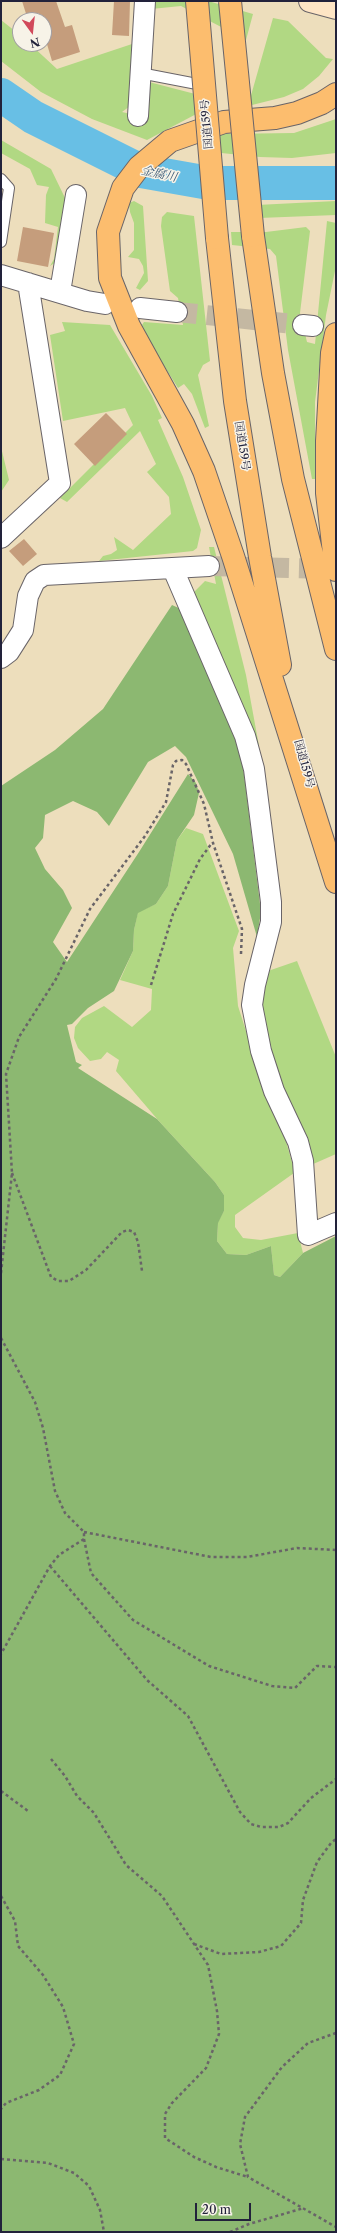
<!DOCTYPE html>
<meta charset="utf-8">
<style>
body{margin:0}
#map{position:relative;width:337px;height:2233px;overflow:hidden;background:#eddebc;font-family:"Libre Caslon Text",serif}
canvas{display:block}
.frame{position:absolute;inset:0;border:2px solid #22223b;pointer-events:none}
.north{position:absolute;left:12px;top:12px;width:40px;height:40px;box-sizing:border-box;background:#f7f3e8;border:1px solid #a29fa3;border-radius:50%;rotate:165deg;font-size:11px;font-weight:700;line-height:16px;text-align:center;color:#22223b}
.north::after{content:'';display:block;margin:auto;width:14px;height:18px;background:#d1495b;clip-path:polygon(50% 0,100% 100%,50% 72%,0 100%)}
.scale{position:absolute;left:195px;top:2203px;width:56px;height:18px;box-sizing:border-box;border:2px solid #22223b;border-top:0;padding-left:5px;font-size:12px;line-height:14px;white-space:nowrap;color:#22223b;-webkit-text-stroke:3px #f7f3e8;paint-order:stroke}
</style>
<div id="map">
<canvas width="337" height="2233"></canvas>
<div class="frame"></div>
<div class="north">N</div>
<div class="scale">20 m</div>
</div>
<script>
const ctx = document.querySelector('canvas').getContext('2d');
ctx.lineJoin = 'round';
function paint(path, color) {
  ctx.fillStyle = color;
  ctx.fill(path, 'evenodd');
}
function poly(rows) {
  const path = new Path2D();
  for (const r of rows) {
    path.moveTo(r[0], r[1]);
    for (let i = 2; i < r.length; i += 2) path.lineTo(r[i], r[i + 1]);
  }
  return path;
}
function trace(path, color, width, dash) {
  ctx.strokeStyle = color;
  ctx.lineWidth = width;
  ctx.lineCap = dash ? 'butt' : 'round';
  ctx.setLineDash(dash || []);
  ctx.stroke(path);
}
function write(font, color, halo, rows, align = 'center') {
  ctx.font = font + ' "Libre Caslon Text","Noto Serif JP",serif';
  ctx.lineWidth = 3;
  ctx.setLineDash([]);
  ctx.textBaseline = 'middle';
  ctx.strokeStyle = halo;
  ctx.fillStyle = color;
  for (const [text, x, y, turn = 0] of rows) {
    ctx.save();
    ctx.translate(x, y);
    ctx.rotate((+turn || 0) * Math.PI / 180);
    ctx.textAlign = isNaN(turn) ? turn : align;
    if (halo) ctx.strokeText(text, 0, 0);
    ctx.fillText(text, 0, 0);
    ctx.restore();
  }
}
paint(poly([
 [151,1,208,1,253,14,246,40,181,6,151,9],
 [273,18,288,21,326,58,333,59,319,76,303,89,284,97,248,106],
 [1,20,20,35,20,44,30,44,57,69,132,44,130,106,122,112,144,117,149,82,199,95,202,111,147,140,92,119,41,92,1,61],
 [336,119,336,153,292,158,260,157,202,151,202,139,221,134,294,133],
 [1,140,51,169,66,200,59,260,50,266,54,259,58,227,45,223,46,195,49,187,37,185,30,169,1,153],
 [134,201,143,206,148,281,140,290,136,288,144,273,143,266,139,259,128,257,134,250,134,223,130,212,129,203],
 [336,201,336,215,259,218,257,205],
 [167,212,194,216,210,361,203,365,198,375,209,426,205,428,192,394,184,384,178,388,151,345,142,325,144,322,183,325,178,298,170,291,161,226,162,217],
 [327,221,336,223,336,266,326,315,315,402,315,479,312,479,288,350,276,256,270,249,232,245,231,232,266,232,306,227,310,231,300,313,307,342,315,344],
 [62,322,110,325,152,396,162,418,158,420,183,477,201,530,197,548,193,551,99,561,103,556,111,554,117,550,114,537,133,550,171,514,169,497,147,472,156,464,140,431,67,502,60,498,133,425,125,408,63,421,50,335,65,331],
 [1,447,9,480,1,492],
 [209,547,214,547,246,675,259,746,192,594,205,581,216,584],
 [186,828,203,834,239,931,233,948,238,1006,268,1100,282,1127,293,1166,294,1173,235,1215,235,1227,243,1238,261,1240,298,1233,303,1253,280,1277,274,1275,271,1246,246,1255,227,1254,217,1241,218,1222,224,1211,224,1195,215,1182,158,1120,116,1071,119,1060,107,1052,101,1059,90,1061,78,1048,74,1038,75,1027,82,1018,104,1006,132,1027,151,1010,152,989,120,980,133,951,134,930,138,912,156,904,168,886,177,840],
 [297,961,336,1057,336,1154,311,1165,274,1074,260,1003,268,971]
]), '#b1d883');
paint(poly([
 [172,605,183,610,240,742,261,912,257,937,233,854,186,757,175,746,148,762,109,826,97,812,73,801,45,815,43,838,35,848,45,869,63,890,72,908,53,942,67,962,139,852,188,774,196,783,199,793,194,815,177,840,168,886,156,904,138,913,134,930,133,951,114,991,88,1008,72,1024,67,1025,76,1062,82,1065,78,1068,157,1119,215,1182,224,1195,224,1211,218,1223,217,1241,227,1254,246,1255,271,1246,274,1275,280,1277,303,1253,336,1236,336,2232,1,2232,1,786,55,750,103,709]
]), '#8cb871');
trace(poly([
 [1,95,33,117,141,171,209,183,336,183]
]), '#68bfe5', 34);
paint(poly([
 [22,1,56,1,65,27,72,25,80,52,52,61,44,34,44,20,28,20],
 [114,1,130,1,129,36,112,35],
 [23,227,54,233,48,267,17,261],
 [106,413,127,434,95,466,74,444],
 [24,539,37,554,23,566,9,551]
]), '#c59d7c');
trace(poly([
 [177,312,303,325],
 [209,566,332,569]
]), '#c4b8a2', 20, [20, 10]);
const lane = poly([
 [140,73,197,84],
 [1,179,9,188,1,242]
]);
const street = poly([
 [138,116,145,1],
 [1,275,87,301,105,304],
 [60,292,76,195],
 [140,308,177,312],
 [303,325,313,326],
 [1,538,60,483,28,283],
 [173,569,245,736,254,769,271,902,271,922,255,985,252,1005,261,1051,274,1091,298,1142,303,1161,308,1235,336,1223],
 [1,658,9,652,23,630,28,596,35,581,44,575,209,566]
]);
const secondary = poly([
 [310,1,336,8]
]);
const highway = poly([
 [253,236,273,373,293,479,336,649],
 [217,238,235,401,260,557,280,665],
 [336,334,332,353,327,441,327,493,336,570],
 [336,882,233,556,204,471,183,424,129,326,110,278,108,232,123,188,139,167,170,141,224,122,275,118,297,113,322,103,336,94]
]);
trace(lane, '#696468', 12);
trace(street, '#696468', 22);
trace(secondary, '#696468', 24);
trace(highway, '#696468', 24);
trace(poly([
 [151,985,173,914,200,859,212,843],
 [12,1173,51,1277,58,1281,69,1281,86,1270,122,1232,128,1230,134,1232,138,1242,142,1271],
 [1,1273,12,1173,6,1074,19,1037,56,979,90,909,145,836,166,802,173,765,176,761,182,760,186,764,204,804,213,843,242,929,241,954],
 [1,1338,35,1402,43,1428,55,1491,65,1513,84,1532,84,1539,59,1555,50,1566,1,1654],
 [84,1532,211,1557,247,1557,297,1548,336,1550],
 [84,1539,91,1573,133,1620,209,1666,272,1686,295,1688,317,1666,336,1667],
 [50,1566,147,1680,188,1716,240,1812,251,1824,261,1827,279,1827,288,1823,311,1798,336,1779],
 [51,1759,65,1776,77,1796,94,1813,126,1865,162,1896,208,1965,217,2011,219,2034,206,2068,172,2103,165,2114,165,2138,194,2157,216,2167,248,2177],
 [1,1791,28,1811],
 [1,1896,15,1921,18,1946,43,1975,63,2007,74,2044,60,2075,39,2090,6,2103,1,2109],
 [194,1944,221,1954,259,1952,281,1946,301,1923,303,1900,317,1862,331,1843,336,1839],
 [336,2033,308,2043,282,2067,245,2117,240,2144,248,2177,336,2227],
 [1,2159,48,2163,74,2173,89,2186,100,2210,104,2232],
 [230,2232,249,2224,304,2208]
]), '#696468', 2.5, [3, 3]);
trace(lane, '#fff', 10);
trace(street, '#fff', 20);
trace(secondary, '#fee5c5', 22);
trace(highway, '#fcbd6e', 22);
const highwayBridge = poly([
 [197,1,217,238],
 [230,1,253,236]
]);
trace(highwayBridge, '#696468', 24, []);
trace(highwayBridge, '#fcbd6e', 22);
write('11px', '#22223b', '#f7f3e8', [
 ["国道159号",207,124,-95],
 ["国道159号",242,446,81],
 ["国道159号",304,764,75]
]);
write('italic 12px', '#3a5976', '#f7f3e8', [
 ["金腐川",159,174,12]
]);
</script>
